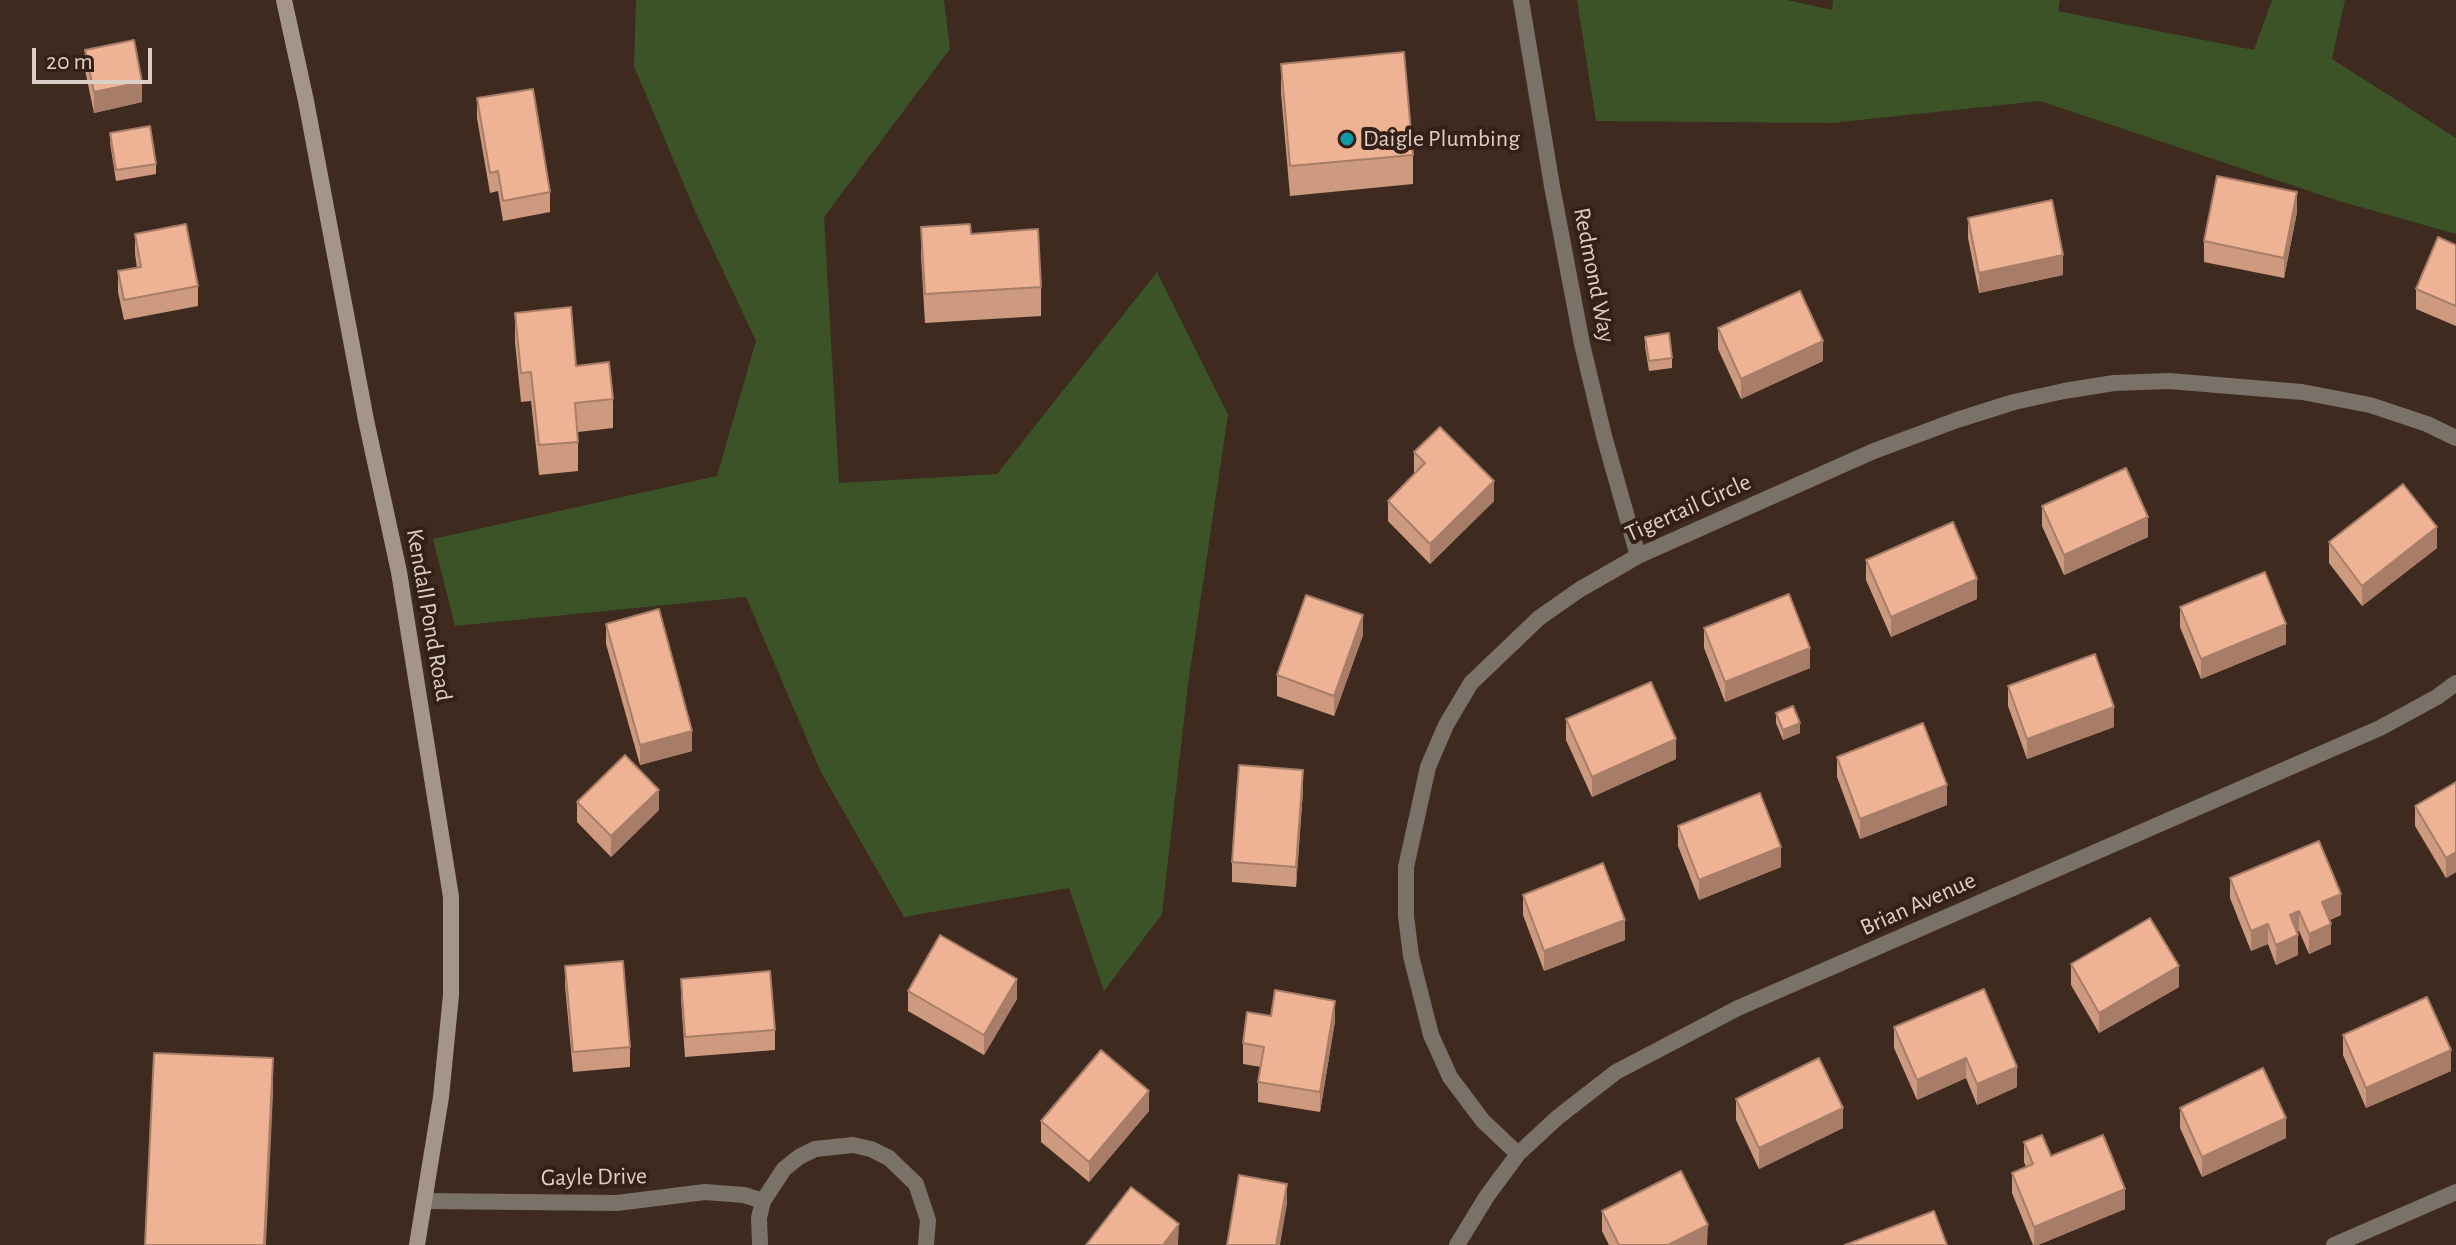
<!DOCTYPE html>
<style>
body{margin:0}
#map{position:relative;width:2456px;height:1245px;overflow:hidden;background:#3f2a20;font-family:"Alegreya Sans",sans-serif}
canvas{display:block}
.scale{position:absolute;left:32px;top:48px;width:120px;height:36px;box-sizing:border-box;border:4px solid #dccfc8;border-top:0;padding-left:10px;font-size:24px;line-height:28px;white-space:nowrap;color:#dccfc8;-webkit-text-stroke:6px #342016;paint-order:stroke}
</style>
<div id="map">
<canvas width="2456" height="1245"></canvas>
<div class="scale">20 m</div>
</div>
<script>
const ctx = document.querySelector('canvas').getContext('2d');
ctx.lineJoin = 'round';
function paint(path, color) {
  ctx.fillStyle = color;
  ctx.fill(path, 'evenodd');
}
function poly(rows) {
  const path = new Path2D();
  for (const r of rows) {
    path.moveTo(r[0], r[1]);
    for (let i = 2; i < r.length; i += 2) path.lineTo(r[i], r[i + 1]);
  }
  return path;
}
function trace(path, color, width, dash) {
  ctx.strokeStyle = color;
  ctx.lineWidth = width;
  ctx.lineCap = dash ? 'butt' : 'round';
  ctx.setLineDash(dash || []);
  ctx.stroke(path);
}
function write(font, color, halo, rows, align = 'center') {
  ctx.font = font + ' "Alegreya Sans",sans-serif';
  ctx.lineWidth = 8;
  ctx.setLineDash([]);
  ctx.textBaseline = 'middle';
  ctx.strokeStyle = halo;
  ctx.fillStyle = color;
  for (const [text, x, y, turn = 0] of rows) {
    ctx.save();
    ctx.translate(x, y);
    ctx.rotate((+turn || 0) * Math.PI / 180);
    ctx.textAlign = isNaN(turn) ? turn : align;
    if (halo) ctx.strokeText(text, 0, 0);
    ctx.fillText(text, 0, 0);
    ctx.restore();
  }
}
paint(poly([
 [636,0,944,0,950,49,824,217,839,483,997,474,1157,272,1228,415,1188,684,1162,914,1104,991,1069,888,904,917,821,772,746,597,455,626,433,539,717,476,756,341,695,211,634,66],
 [1577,0,1787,0,1832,10,1833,0,2060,0,2058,11,2254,50,2272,0,2345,0,2332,59,2456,138,2456,234,2339,201,2040,101,1831,123,1596,121]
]), '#3b5326');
trace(poly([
 [1521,0,1552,186,1582,344,1604,436,1638,556],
 [1518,1154,1483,1121,1450,1077,1431,1035,1411,956,1406,916,1406,867,1428,767,1446,725,1471,683,1539,618,1579,590,1638,556,1874,451,1957,420,2014,402,2064,391,2114,383,2169,381,2302,392,2370,405,2427,424,2456,438],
 [425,1201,617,1203,705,1192,744,1195,763,1201],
 [760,1245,759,1218,763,1201,784,1169,799,1157,815,1149,853,1145,871,1149,889,1158,916,1184,928,1220,926,1245],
 [1457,1245,1487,1196,1518,1154,1558,1117,1616,1072,1738,1008,2380,728,2437,697,2456,683],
 [2334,1245,2456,1192]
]), '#7a7169', 16);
trace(poly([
 [284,0,306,101,366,420,399,572,451,897,451,995,441,1097,417,1245]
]), '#a39689', 16);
paint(poly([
 [85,50,142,102,94,113,85,70],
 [1281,64,1413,155,1413,184,1290,196,1281,93],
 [477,98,550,192,550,212,503,221,498,191,490,193,477,118],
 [110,133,156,164,156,174,116,181,110,143],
 [2297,212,2284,278,2204,262,2204,241],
 [1968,218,2063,275,1979,293,1968,238],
 [921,227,971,234,1041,287,1041,316,925,323,921,256],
 [135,234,198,286,198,306,124,320,118,292,118,271,137,268,135,254],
 [2456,245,2456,326,2416,309,2416,289],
 [515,313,613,399,613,428,578,432,578,471,539,475,531,401,521,402,515,342],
 [1718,328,1823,361,1741,399,1718,349],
 [1645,337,1672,358,1672,368,1649,371,1645,347],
 [1414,452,1494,501,1430,564,1388,521,1388,501,1415,474,1414,472],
 [2042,506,2148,537,2064,575,2042,526],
 [2329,542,2437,548,2362,606,2329,563],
 [1866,560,1977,599,1891,637,1866,580],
 [2180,607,2286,644,2201,679,2180,627],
 [606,624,692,751,640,765,606,644],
 [1704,628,1810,668,1725,702,1704,648],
 [1363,635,1334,716,1277,696,1277,675],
 [2008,686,2114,727,2027,759,2008,706],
 [1776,713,1800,733,1783,740,1776,723],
 [1566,719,1676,759,1592,797,1566,740],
 [1837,757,1947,805,1860,839,1837,777],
 [2456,782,2456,872,2446,878,2415,826,2415,806],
 [1303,790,1296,887,1232,882,1232,862],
 [577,802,659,810,611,857,577,822],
 [1678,826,1781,867,1699,900,1678,846],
 [2230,878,2341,915,2330,920,2331,944,2309,954,2299,931,2297,932,2298,955,2276,965,2268,944,2251,951,2230,898],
 [1523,895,1625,940,1544,971,1523,915],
 [2071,964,2179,987,2099,1033,2071,985],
 [565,966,630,1047,630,1067,573,1072,565,986],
 [681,979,775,1030,775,1050,685,1057,681,999],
 [908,991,1017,999,984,1055,908,1011],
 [1271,1016,1335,1021,1320,1112,1258,1102,1258,1082,1261,1067,1243,1064,1243,1043],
 [1894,1027,2017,1067,2017,1087,1977,1105,1966,1078,1917,1100,1894,1048],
 [2343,1035,2451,1071,2366,1108,2343,1055],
 [1736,1099,1843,1128,1759,1169,1736,1120],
 [2180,1108,2286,1138,2202,1177,2180,1128],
 [1149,1111,1089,1182,1041,1142,1041,1121],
 [2024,1142,2051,1156,2125,1209,2038,1245,2033,1245,2012,1193,2012,1173,2026,1167,2024,1162],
 [1602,1211,1708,1245,1609,1245,1602,1231]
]), '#cd9a7f');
paint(poly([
 [142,82,142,102,94,113,94,92],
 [2297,192,2297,212,2284,278,2284,258],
 [2063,255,2063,275,1979,293,1979,273],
 [1823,341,1823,361,1741,399,1741,379],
 [1494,481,1494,501,1430,564,1430,544],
 [2148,517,2148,537,2064,575,2064,555],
 [2437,527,2437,548,2362,606,2362,586],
 [1977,579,1977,599,1891,637,1891,617],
 [1363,615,1363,635,1334,716,1334,696],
 [2286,624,2286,644,2201,679,2201,659],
 [1810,648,1810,668,1725,702,1725,682],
 [2114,707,2114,727,2027,759,2027,739],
 [1800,723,1800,733,1783,740,1783,730],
 [692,731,692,751,640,765,640,745],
 [1676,739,1676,759,1592,797,1592,777],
 [1303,770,1303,790,1296,887,1296,867],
 [1947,785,1947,805,1860,839,1860,819],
 [659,790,659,810,611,857,611,836],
 [1781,847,1781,867,1699,900,1699,880],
 [2456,852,2456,872,2446,878,2446,858],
 [2341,894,2341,915,2322,923,2322,902],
 [2299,911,2299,931,2290,935,2290,915],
 [1625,920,1625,940,1544,971,1544,951],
 [2268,924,2268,944,2251,951,2251,931],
 [2331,924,2331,944,2309,954,2309,934],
 [2298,935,2298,955,2276,965,2276,945],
 [2179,966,2179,987,2099,1033,2099,1013],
 [1017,979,1017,999,984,1055,984,1035],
 [1335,1001,1335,1021,1320,1112,1320,1092],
 [2451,1050,2451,1071,2366,1108,2366,1088],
 [273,1058,273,1095,266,1245,264,1245],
 [1966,1058,1966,1078,1917,1100,1917,1080],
 [2017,1067,2017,1087,1977,1105,1977,1084],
 [1149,1091,1149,1111,1089,1182,1089,1162],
 [1843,1108,1843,1128,1759,1169,1759,1148],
 [2286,1118,2286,1138,2202,1177,2202,1157],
 [1287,1184,1287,1204,1280,1245,1276,1245],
 [2125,1189,2125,1209,2038,1245,2034,1245,2034,1227],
 [1179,1224,1178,1245,1163,1245],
 [1708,1225,1707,1245,1668,1245]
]), '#a77d68');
const building = poly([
 [134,40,142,82,94,92,85,50,134,40],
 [1404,52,1413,155,1290,166,1281,64,1404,52],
 [533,89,550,192,503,201,498,171,490,173,477,98,533,89],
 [150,126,156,164,116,170,110,133,150,126],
 [2217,176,2297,192,2284,258,2204,241,2217,176],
 [2052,200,2063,255,1979,273,1968,218,2052,200],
 [186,224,198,286,124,300,118,271,141,267,135,234,186,224],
 [970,224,971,234,1038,229,1041,287,925,294,921,227,970,224],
 [2438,237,2456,245,2456,306,2416,289,2438,237],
 [1800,291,1823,341,1741,379,1718,328,1800,291],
 [571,307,576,366,609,362,613,399,575,403,578,442,539,445,531,372,521,373,515,313,571,307],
 [1669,333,1672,358,1649,361,1645,337,1669,333],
 [1440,427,1494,481,1430,544,1388,501,1425,463,1414,452,1440,427],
 [2126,468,2148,517,2064,555,2042,506,2126,468],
 [2403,484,2437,527,2362,586,2329,542,2403,484],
 [1953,522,1977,579,1891,617,1866,560,1953,522],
 [2265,572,2286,624,2201,659,2180,607,2265,572],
 [1789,594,1810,648,1725,682,1704,628,1789,594],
 [1306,595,1363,615,1334,696,1277,675,1306,595],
 [659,609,692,731,640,745,606,624,659,609],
 [2095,654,2114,707,2027,739,2008,686,2095,654],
 [1651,682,1676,739,1592,777,1566,719,1651,682],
 [1793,706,1800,723,1783,730,1776,713,1793,706],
 [1923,723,1947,785,1860,819,1837,757,1923,723],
 [625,755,659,790,611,836,577,802,625,755],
 [1239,765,1303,770,1296,867,1232,862,1239,765],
 [2456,782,2456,852,2446,858,2415,806,2456,782],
 [1760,793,1781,847,1699,880,1678,826,1760,793],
 [2319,841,2341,894,2322,902,2331,924,2309,934,2299,911,2290,915,2298,935,2276,945,2268,924,2251,931,2230,878,2319,841],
 [1603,863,1625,920,1544,951,1523,895,1603,863],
 [2150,918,2179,966,2099,1013,2071,964,2150,918],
 [940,935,1017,979,984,1035,908,991,940,935],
 [623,961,630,1047,573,1052,565,966,623,961],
 [770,971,775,1030,685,1037,681,979,770,971],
 [1984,989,2017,1067,1977,1084,1966,1058,1917,1080,1894,1027,1984,989],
 [1275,990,1335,1001,1320,1092,1258,1082,1264,1047,1243,1043,1247,1012,1271,1016,1275,990],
 [2427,997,2451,1050,2366,1088,2343,1035,2427,997],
 [1101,1050,1149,1091,1089,1162,1041,1121,1101,1050],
 [154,1053,273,1058,264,1245,145,1245,154,1053],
 [1819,1058,1843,1108,1759,1148,1736,1099,1819,1058],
 [2263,1068,2286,1118,2202,1157,2180,1108,2263,1068],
 [2042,1135,2051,1156,2103,1135,2125,1189,2034,1227,2012,1173,2033,1164,2024,1142,2042,1135],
 [1681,1171,1708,1225,1668,1245,1619,1245,1602,1211,1681,1171],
 [1239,1175,1287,1184,1276,1245,1227,1245,1239,1175],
 [1131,1187,1179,1224,1163,1245,1086,1245,1131,1187],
 [1934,1211,1947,1245,1845,1245,1934,1211]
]);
paint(building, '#eeb394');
trace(building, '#a77d68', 2);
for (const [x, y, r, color] of [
 [1347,139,8,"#0f9aa8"]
]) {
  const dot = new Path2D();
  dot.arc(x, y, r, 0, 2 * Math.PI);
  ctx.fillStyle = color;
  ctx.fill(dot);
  trace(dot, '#342016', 3);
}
write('24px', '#dccfc8', '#342016', [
 ["Daigle Plumbing",1363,139]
], 'left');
write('24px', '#dccfc8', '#342016', [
 ["Redmond Way",1594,275,79],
 ["Tigertail Circle",1688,508,-24],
 ["Kendall Pond Road",429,615,80],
 ["Brian Avenue",1918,904,-24],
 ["Gayle Drive",594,1177,-1]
]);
</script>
